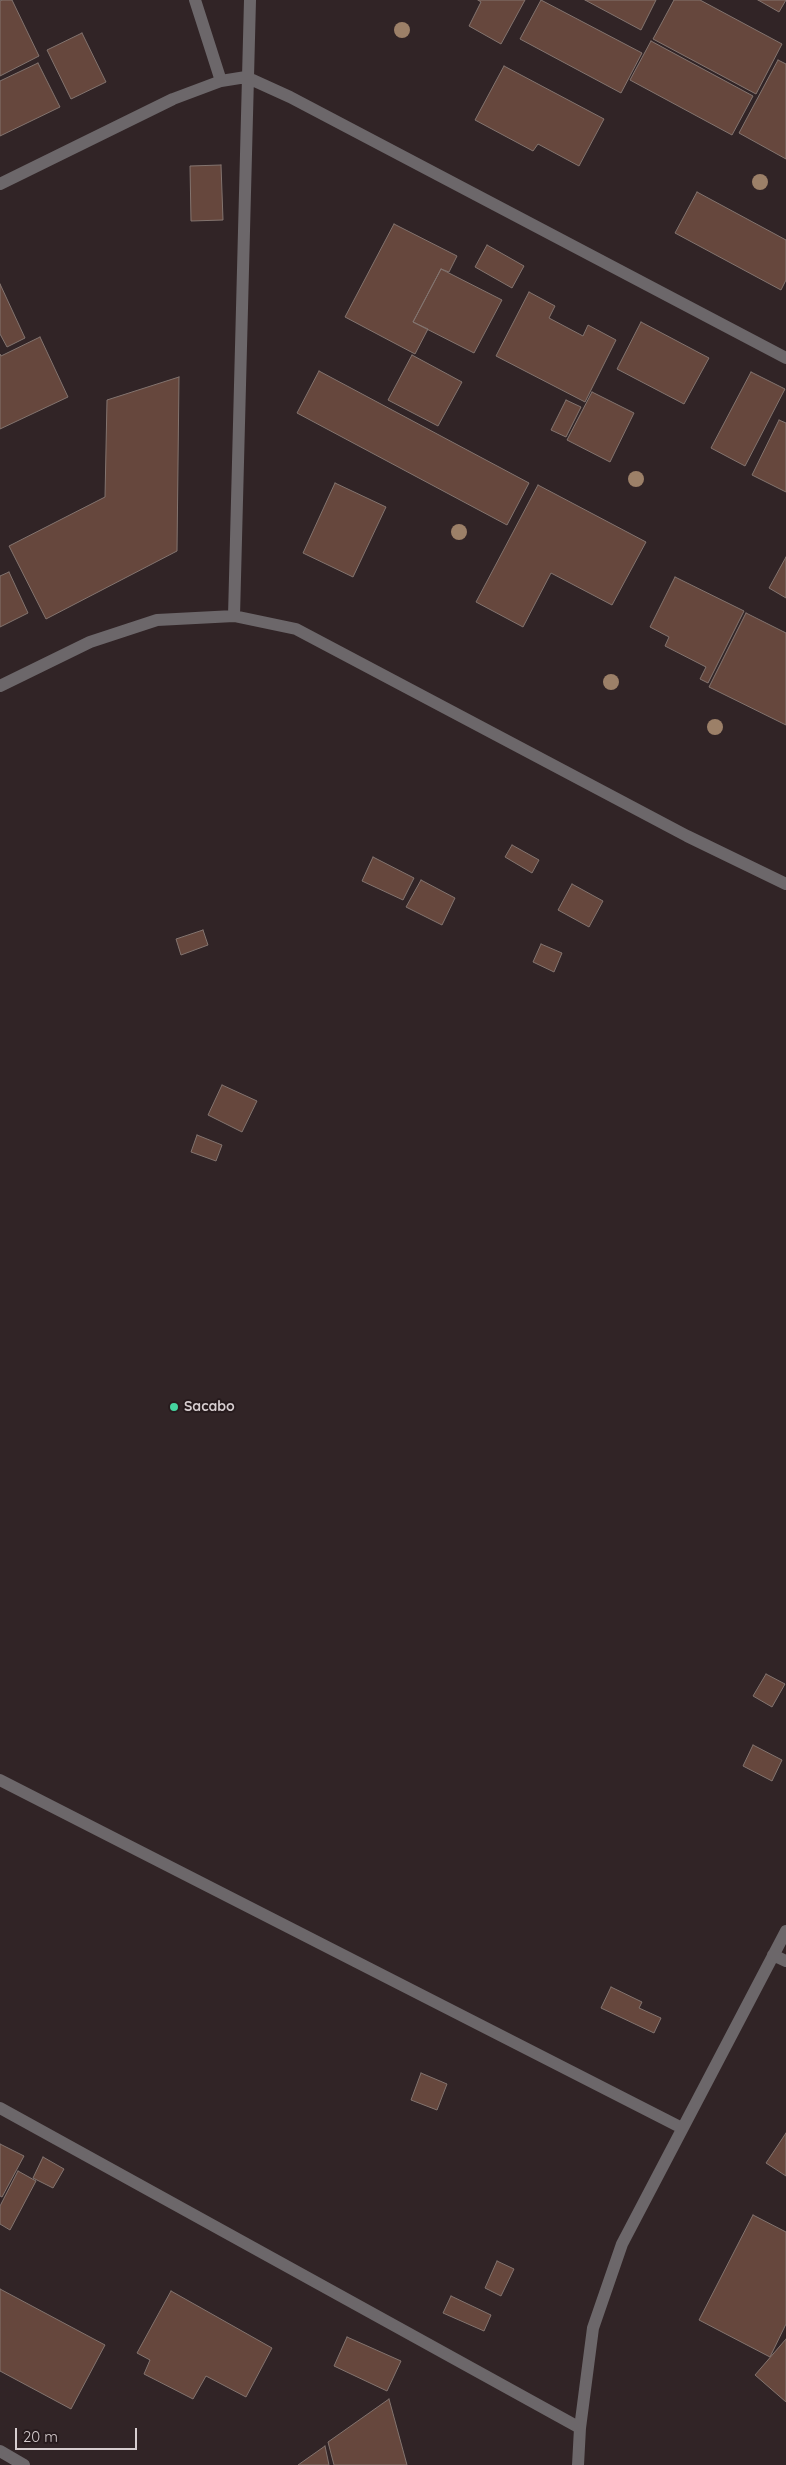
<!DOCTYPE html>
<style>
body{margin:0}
#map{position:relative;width:786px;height:2465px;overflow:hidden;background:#312426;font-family:Quicksand,sans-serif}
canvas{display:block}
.scale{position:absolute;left:15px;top:2428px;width:122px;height:22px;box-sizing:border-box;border:2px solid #d7ced0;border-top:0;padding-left:6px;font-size:15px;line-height:18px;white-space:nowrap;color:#d7ced0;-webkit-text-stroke:4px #271b1d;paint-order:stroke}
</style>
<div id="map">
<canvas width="786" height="2465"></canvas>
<div class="scale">20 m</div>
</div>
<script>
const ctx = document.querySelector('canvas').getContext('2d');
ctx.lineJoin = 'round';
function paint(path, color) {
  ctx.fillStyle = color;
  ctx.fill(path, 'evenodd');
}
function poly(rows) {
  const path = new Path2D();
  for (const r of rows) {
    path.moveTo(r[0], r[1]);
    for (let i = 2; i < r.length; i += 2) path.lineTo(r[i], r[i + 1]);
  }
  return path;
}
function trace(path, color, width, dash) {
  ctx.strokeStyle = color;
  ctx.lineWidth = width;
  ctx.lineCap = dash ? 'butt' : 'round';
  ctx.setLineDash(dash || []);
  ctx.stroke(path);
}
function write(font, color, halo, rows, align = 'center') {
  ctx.font = font + ' Quicksand,sans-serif';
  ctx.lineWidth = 4;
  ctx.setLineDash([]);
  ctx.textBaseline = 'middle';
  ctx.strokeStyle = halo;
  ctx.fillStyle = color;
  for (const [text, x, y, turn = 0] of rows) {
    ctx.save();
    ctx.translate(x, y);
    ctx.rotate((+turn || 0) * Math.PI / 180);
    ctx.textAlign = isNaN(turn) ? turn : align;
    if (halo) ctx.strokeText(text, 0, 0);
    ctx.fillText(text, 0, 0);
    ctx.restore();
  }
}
const building = poly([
 [2,0,12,0,39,56,0,76,0,1,2,0],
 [478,0,525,0,501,44,469,26,481,2,478,0],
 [541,0,642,53,621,93,520,39,541,0],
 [585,0,656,0,641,30,585,0],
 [674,0,700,0,782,44,756,94,653,39,674,0],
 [758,0,786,0,779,12,758,0],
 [82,33,106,82,71,99,47,50,82,33],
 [651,41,753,96,732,135,630,80,651,41],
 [778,60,786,64,786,159,739,133,778,60],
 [38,63,60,107,0,136,0,81,38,63],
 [504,66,604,119,579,166,538,144,533,151,475,120,504,66],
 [221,165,223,220,191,221,190,166,221,165],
 [697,192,786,240,786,280,781,290,675,233,697,192],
 [394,224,457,256,449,272,441,269,413,322,428,329,415,354,345,317,394,224],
 [487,245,524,266,512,288,475,267,487,245],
 [441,269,502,300,474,353,413,322,441,269],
 [0,284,25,338,7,347,0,334,0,284],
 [529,292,555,306,549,318,583,336,588,325,616,340,585,402,496,356,529,292],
 [641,322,709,358,684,404,617,369,641,322],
 [40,337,68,397,0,429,0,354,1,356,40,337],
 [412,355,462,382,438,426,388,400,412,355],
 [319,371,529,483,507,525,297,413,319,371],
 [751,372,785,389,745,466,711,448,751,372],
 [179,377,177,551,46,619,9,546,105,497,107,400,179,377],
 [592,392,634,413,610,462,567,440,592,392],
 [566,400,581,407,566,437,551,430,566,400],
 [779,420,786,423,786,492,752,475,779,420],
 [335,483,386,507,353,577,303,553,335,483],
 [538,485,646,542,612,605,551,573,523,627,476,602,538,485],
 [786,557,786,598,769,588,786,557],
 [9,572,28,613,0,627,0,576,9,572],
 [675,577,744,611,708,683,700,679,706,667,665,646,669,637,650,627,675,577],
 [746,613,786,633,786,725,709,687,746,613],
 [512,845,539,860,532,873,505,857,512,845],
 [373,857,414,878,403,900,362,881,373,857],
 [421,880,455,898,442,925,406,907,421,880],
 [572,884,603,901,589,927,558,910,572,884],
 [203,930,208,945,181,955,176,939,203,930],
 [541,944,562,953,554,972,533,962,541,944],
 [222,1085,257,1101,242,1132,208,1115,222,1085],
 [197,1135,222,1145,216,1161,191,1152,197,1135],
 [766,1674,785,1684,772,1707,753,1696,766,1674],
 [753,1745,782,1760,772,1781,743,1766,753,1745],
 [611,1987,642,2002,639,2008,661,2018,654,2033,601,2008,611,1987],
 [421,2073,447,2084,437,2110,411,2100,421,2073],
 [786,2133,786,2176,766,2163,786,2133],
 [0,2144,24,2156,2,2197,0,2196,0,2144],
 [43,2157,64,2169,53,2188,33,2178,43,2157],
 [18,2171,36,2181,10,2230,0,2224,0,2206,18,2171],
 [753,2215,786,2232,786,2324,770,2357,699,2320,753,2215],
 [497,2261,514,2269,501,2296,485,2288,497,2261],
 [0,2289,105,2345,71,2409,0,2371,0,2289],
 [171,2291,272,2348,246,2397,206,2376,193,2399,144,2374,150,2360,137,2353,171,2291],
 [451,2296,491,2315,484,2331,443,2313,451,2296],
 [347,2337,401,2361,387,2391,334,2366,347,2337],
 [786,2339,786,2402,755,2375,786,2339],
 [389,2399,407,2465,334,2465,328,2442,389,2399],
 [325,2446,329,2465,298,2465,325,2446]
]);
paint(building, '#66473d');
trace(building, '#83746f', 1);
trace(poly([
 [195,0,221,81],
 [0,184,173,99,221,81,246,77,290,97,786,358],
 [234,616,250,0],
 [0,686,90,642,157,620,234,616,296,629,687,836,786,884],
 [0,1780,682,2128],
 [773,1955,786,1961],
 [0,2108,580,2428],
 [0,2451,24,2465],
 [578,2465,580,2428,593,2328,622,2244,786,1931]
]), '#6c676a', 12);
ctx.fillStyle = '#9c8068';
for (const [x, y] of [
 [402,30],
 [760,182],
 [636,479],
 [459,532],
 [611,682],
 [715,727]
]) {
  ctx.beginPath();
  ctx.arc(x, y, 8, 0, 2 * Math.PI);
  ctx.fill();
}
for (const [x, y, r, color] of [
 [174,1407,5,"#45d49f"]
]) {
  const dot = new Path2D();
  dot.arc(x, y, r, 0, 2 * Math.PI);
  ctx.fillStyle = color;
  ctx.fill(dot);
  trace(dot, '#271b1d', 2);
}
write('bold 14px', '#d7ced0', '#271b1d', [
 ["Sacabo",184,1407]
], 'left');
</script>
